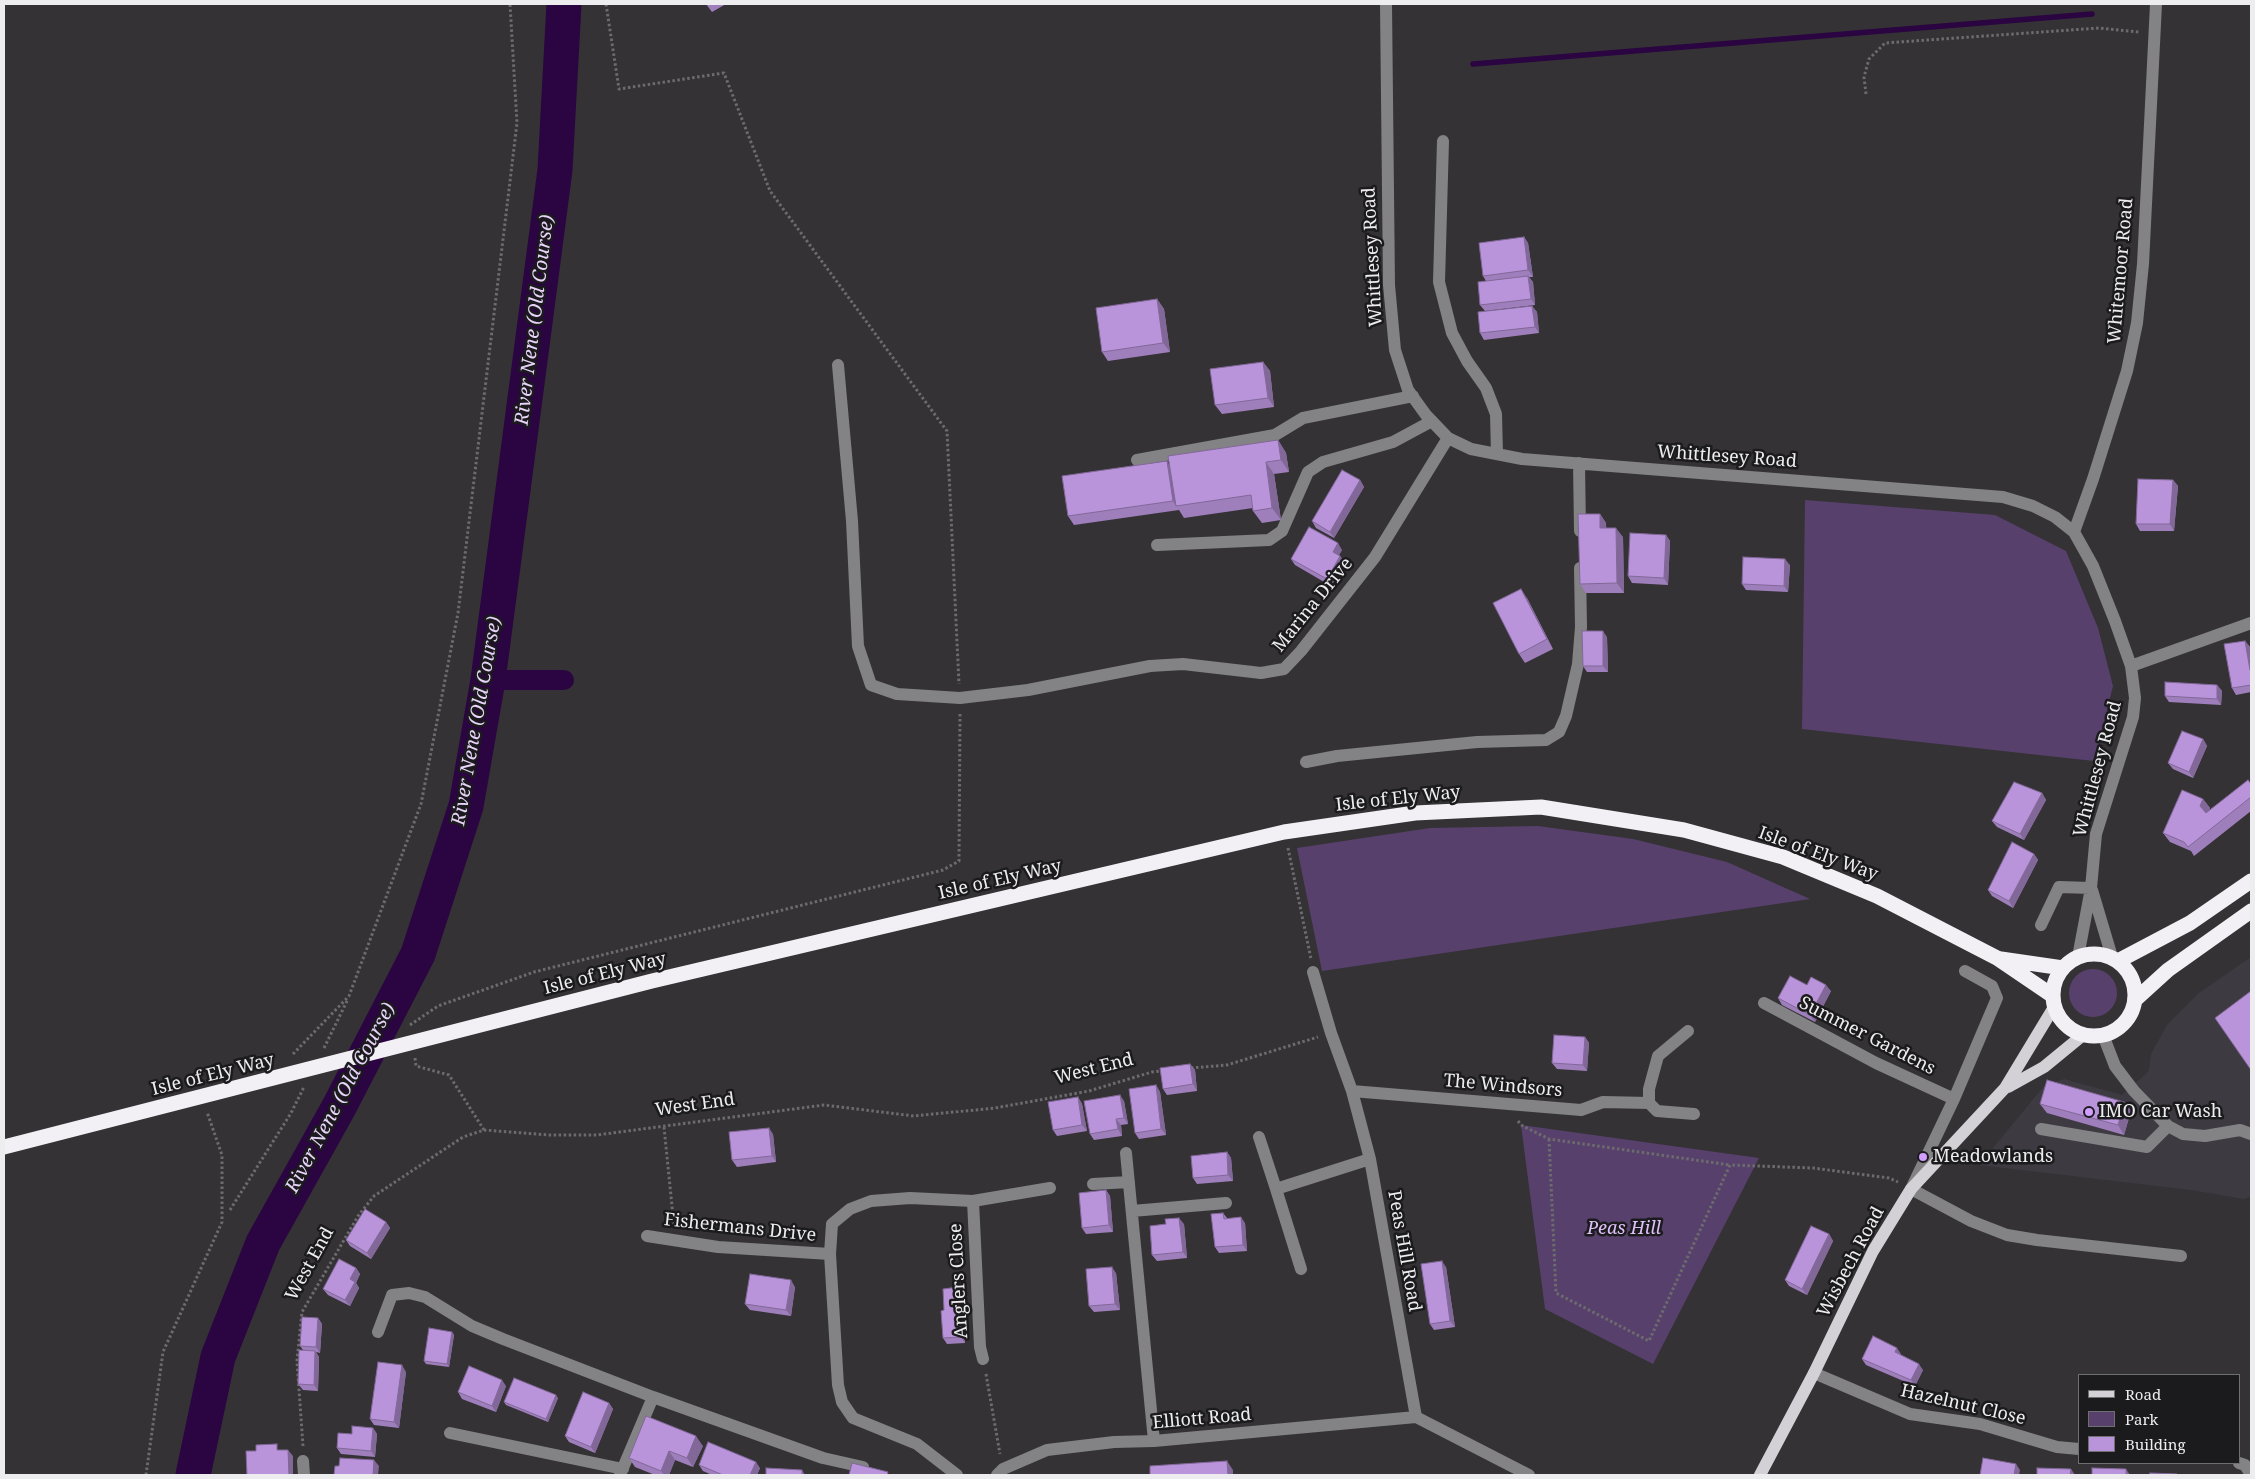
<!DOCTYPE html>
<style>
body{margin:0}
#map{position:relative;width:2255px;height:1479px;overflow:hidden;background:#343235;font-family:"Noto Serif",serif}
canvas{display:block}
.frame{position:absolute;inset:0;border:5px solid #edecee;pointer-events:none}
.legend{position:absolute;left:2078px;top:1374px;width:162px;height:90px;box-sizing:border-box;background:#1b1a1c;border:1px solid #6f6e70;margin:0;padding:6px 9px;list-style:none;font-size:15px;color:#edecee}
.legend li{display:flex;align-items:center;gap:10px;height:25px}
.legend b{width:25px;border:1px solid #6f6e70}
</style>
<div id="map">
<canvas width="2255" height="1479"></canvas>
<div class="frame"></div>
<ul class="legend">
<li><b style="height:6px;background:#d3d1d5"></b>Road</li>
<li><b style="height:14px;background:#58406c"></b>Park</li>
<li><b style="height:14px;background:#b994da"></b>Building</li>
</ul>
</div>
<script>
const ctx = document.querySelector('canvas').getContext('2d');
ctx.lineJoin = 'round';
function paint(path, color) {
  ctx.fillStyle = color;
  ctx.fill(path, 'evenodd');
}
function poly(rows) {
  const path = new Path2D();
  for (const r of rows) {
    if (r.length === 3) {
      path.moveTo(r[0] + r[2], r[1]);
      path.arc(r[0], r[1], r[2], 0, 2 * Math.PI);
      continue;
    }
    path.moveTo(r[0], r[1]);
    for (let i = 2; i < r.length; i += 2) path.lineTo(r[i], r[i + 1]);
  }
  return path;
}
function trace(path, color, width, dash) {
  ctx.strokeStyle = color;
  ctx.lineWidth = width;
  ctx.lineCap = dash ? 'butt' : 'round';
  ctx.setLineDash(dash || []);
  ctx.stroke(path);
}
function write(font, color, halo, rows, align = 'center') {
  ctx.font = font + ' "Noto Serif",serif';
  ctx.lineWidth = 5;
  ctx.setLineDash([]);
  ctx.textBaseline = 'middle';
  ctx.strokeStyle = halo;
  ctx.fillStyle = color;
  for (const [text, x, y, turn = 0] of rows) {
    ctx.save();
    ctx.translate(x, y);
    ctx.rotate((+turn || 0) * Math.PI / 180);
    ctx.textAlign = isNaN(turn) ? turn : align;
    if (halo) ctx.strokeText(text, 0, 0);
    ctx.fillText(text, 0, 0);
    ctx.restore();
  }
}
paint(poly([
 [2251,957,2251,1196,2244,1199,2191,1190,1979,1165,2044,1086,2064,1079,2122,1095,2149,1071,2151,1054,2167,1025,2199,993]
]), '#3e3a42');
paint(poly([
 [1805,500,1995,515,2066,551,2098,628,2113,686,2094,761,1802,729],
 [1538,826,1633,839,1727,862,1810,899,1322,971,1297,848,1430,828],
 [2093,993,24],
 [1521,1125,1759,1158,1653,1364,1545,1309]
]), '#58406c');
trace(poly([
 [1473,64,2092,14]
]), '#2b0442', 5.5);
trace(poly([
 [488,680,564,680]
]), '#2b0442', 20);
trace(poly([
 [193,1475,218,1357,263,1243,339,1107,418,954,466,806,488,680,555,170,564,4]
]), '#2b0442', 35);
trace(poly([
 [606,4,619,89,724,73,770,191,947,431,959,684],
 [1866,94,1864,77,1869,59,1885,43,2099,28,2139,32],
 [1288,848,1311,959],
 [410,1025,438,1006,534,972,943,870,959,861,960,713],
 [324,1048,348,999],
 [293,1054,349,996,421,804,458,613,517,123,510,4],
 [415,1058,416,1066,449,1075,484,1130],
 [1191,1068,1227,1065,1318,1037],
 [1518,1121,1521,1125,1549,1139,1730,1165],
 [664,1127,674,1226],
 [1549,1139,1556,1293,1649,1341,1730,1165,1813,1168,1889,1178,1898,1182],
 [230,1210,291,1113,304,1087],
 [986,1374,1000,1454],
 [303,1446,297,1361,302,1312,358,1216,374,1196,463,1137,484,1130,549,1135,597,1135,824,1105,914,1116,995,1108,1089,1091,1152,1072,1162,1071],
 [146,1475,163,1352,222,1222,222,1155,207,1112]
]), '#6c6b6d', 3, [2.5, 2.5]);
trace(poly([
 [1386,4,1389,285,1395,350,1408,390,1426,415,1448,438,1471,449,1522,459,2003,497,2033,506,2055,517,2074,532,2093,566,2115,621,2131,666,2135,698,2133,717,2096,834,2091,888,2078,957],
 [1443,141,1439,282,1452,333,1467,361,1486,388,1496,414,1497,454],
 [838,365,852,521,858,646,871,685,897,694,960,698,1028,690,1150,666,1183,664,1261,673,1284,669,1301,651,1375,557,1448,438],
 [1137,460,1275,435,1303,418,1413,396],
 [1579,463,1580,531],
 [2074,532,2093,479,2127,371,2137,323,2143,264,2156,4],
 [1157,545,1269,540,1282,531,1308,472,1323,462,1393,442,1432,421],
 [2131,666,2251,623],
 [1306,762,1337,756,1477,742,1546,740,1559,732,1566,716,1578,664,1581,627,1580,568],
 [2092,890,2112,957],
 [2041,925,2059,887,2091,888],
 [1965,971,1992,986,1997,998,1954,1099,1911,1189,1971,1221,2007,1235,2037,1240,2181,1256],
 [1313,972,1331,1033,1352,1091,1370,1159,1416,1417,1529,1475],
 [1764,1003,1876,1063,1954,1099],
 [1688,1031,1658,1056,1649,1089,1649,1103,1657,1111,1694,1114],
 [2103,1035,2115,1066,2134,1091,2168,1126,2183,1134,2205,1136,2240,1130,2251,1134],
 [1352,1091,1581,1110,1603,1102,1649,1103],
 [2041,1129,2147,1147,2168,1126],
 [1259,1137,1276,1189],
 [1126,1153,1154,1441],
 [1093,1184,1129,1182],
 [973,1201,980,1347,983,1359],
 [1132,1211,1226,1203],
 [647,1236,718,1247,830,1254,838,1385,842,1402,853,1418,917,1444,957,1475],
 [830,1254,832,1224,850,1209,871,1201,910,1198,973,1201,1050,1188],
 [1301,1269,1276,1189,1370,1159],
 [378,1332,392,1295,409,1293,425,1297,472,1326,503,1339,653,1397,823,1458,863,1467],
 [1814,1373,1910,1414,1980,1424,2057,1447,2079,1449],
 [450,1433,623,1469],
 [303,1461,304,1475],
 [2239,1463,2245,1465,2251,1475],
 [620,1475,653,1397],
 [997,1475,1003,1469,1047,1450,1114,1442,1154,1441,1416,1417]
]), '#838284', 12);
trace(poly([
 [2008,1087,2044,1067,2083,1035],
 [1760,1475,1814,1373,1873,1251,1911,1189,2005,1088,2054,1007]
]), '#d3d1d5', 12);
trace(poly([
 [2094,995,41],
 [2001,959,2063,968],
 [2118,961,2190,923,2251,881],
 [2135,1000,2168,970,2251,911],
 [4,1147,652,981,1284,832,1415,813,1541,807,1684,830,1783,857,1877,896,1997,958,2053,996]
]), '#f3f0f5', 15);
paint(poly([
 [706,4,726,4,712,12],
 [1524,237,1528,243,1533,277,1529,277,1533,282,1535,305,1485,311,1480,305,1486,281,1483,276],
 [1157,299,1164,309,1170,352,1108,361,1102,352],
 [1532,306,1537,312,1539,333,1484,340,1480,333],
 [1263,362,1270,371,1274,407,1222,414,1215,405],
 [1278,440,1286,453,1289,472,1274,474,1281,520,1262,523,1253,511,1253,508,1184,518,1179,510,1074,525,1068,516,1170,465],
 [1360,480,1364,487,1334,538,1316,528,1312,521],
 [2173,480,2178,486,2174,531,2140,531,2136,524],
 [1600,514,1606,523,1606,528,1623,537,1624,593,1586,593,1580,584],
 [1666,535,1670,541,1668,585,1632,583,1628,576],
 [1342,550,1339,555,1345,562,1331,586,1295,565,1291,559],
 [1790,565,1788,592,1746,590,1742,584],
 [1527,598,1553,649,1525,663,1519,654],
 [1607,637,1608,672,1587,672,1583,666],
 [2245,641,2250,647,2251,657,2251,692,2236,695,2232,688],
 [2217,685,2222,691,2221,705,2169,702,2165,696],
 [2203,739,2207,746,2193,778,2173,769,2168,763],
 [2251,784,2251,811,2194,856,2191,851,2170,842,2163,833,2203,799,2210,808,2209,810],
 [2042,793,2046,800,2024,840,1997,827,1992,821],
 [2034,854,2038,860,2013,908,1992,896,1988,890],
 [1807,985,1831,991,1815,1022,1782,1005,1778,998],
 [1585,1037,1589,1043,1587,1071,1557,1069,1552,1063],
 [1190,1064,1195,1070,1197,1091,1167,1095,1163,1089],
 [1156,1085,1160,1092,1166,1135,1139,1139,1135,1133],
 [1078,1097,1082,1104,1087,1131,1057,1136,1053,1130],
 [1124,1101,1128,1124,1121,1125,1122,1136,1094,1140,1090,1134],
 [2124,1102,2131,1111,2124,1135,2047,1113,2040,1104],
 [773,1134,776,1162,737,1167,732,1160],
 [1227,1152,1231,1158,1233,1181,1197,1184,1193,1178],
 [1106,1190,1110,1196,1113,1232,1086,1234,1082,1228],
 [1223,1213,1227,1218,1245,1223,1247,1251,1219,1253,1215,1247],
 [386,1222,390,1228,371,1259,350,1246,346,1240],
 [1184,1224,1187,1258,1157,1261,1152,1255],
 [1829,1234,1833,1241,1807,1295,1789,1286,1785,1280],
 [1446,1267,1455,1327,1434,1330,1430,1324],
 [356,1268,360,1274,356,1283,359,1288,350,1306,328,1295,323,1289],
 [1116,1273,1120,1310,1094,1312,1089,1306],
 [795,1287,791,1316,750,1310,745,1304],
 [959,1287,964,1294,965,1318,963,1318,965,1343,947,1344,943,1338,944,1310],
 [318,1318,322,1324,320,1353,316,1352,319,1357,318,1391,303,1390,298,1384,303,1350,300,1346],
 [452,1332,454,1335,449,1367,426,1364,424,1361],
 [1901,1354,1900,1355,1923,1370,1915,1386,1866,1365,1862,1359],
 [406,1372,399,1428,374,1425,370,1419],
 [506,1386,496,1412,462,1399,458,1392],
 [558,1398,548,1422,506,1405,504,1402],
 [609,1403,613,1409,595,1453,569,1442,565,1436],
 [373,1428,377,1434,375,1457,341,1454,337,1448],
 [703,1446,693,1467,675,1460,669,1475,655,1475,635,1467,629,1458],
 [699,1465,760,1468,757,1475,712,1475,703,1471]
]), '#9f7fbb');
paint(poly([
 [1524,237,1528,243,1533,277,1528,270],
 [1528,276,1533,282,1535,305,1531,299],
 [1157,299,1164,309,1170,352,1163,343],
 [1532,306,1537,312,1539,333,1535,327],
 [1263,362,1270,371,1274,407,1268,398],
 [1278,440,1286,453,1289,472,1281,460],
 [1167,461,1173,470,1176,506,1173,501],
 [1266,462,1274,474,1281,520,1272,508],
 [1360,480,1364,487,1334,538,1330,532],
 [2173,480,2178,486,2174,531,2170,524],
 [1600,514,1606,523,1607,537,1600,528],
 [1616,528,1623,537,1624,593,1617,583],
 [1666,535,1670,541,1668,585,1664,578],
 [1338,543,1342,550,1337,558,1333,552],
 [1340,556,1345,562,1331,586,1327,579],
 [1785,559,1790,565,1788,592,1784,586],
 [1521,589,1527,598,1553,649,1547,639],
 [1603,631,1607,637,1608,672,1603,666],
 [2245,641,2250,647,2251,657,2251,672,2250,670],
 [2217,685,2222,691,2221,705,2217,699],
 [2203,739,2207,746,2193,778,2189,772],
 [2042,793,2046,800,2024,840,2020,834],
 [2203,799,2210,808,2207,815,2200,806],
 [2034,854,2038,860,2013,908,2009,901],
 [1826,985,1831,991,1815,1022,1810,1015],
 [1585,1037,1589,1043,1587,1071,1583,1065],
 [1190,1064,1195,1070,1197,1091,1193,1084],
 [1156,1085,1160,1092,1166,1135,1161,1129],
 [1120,1095,1124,1101,1128,1124,1124,1118],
 [1078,1097,1082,1104,1087,1131,1082,1125],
 [2124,1102,2131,1111,2124,1135,2118,1125],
 [1116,1119,1121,1125,1122,1136,1118,1129],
 [769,1128,773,1134,776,1162,772,1156],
 [1227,1152,1231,1158,1233,1181,1228,1175],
 [1106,1190,1110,1196,1113,1232,1109,1225],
 [1241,1217,1245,1223,1247,1251,1243,1245],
 [1179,1218,1184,1224,1187,1258,1183,1252],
 [386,1222,390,1228,371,1259,367,1253],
 [1829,1234,1833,1241,1807,1295,1802,1289],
 [1442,1261,1446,1267,1455,1327,1450,1321],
 [1112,1267,1116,1273,1120,1310,1115,1304],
 [356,1268,360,1274,356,1283,359,1288,350,1306,345,1300,350,1279],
 [791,1280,795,1287,791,1316,786,1310],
 [959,1287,964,1294,965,1318,961,1312],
 [959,1312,963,1318,965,1343,961,1337],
 [318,1318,322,1324,320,1353,316,1347],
 [452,1332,454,1335,449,1367,447,1364],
 [1897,1348,1901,1354,1899,1358,1895,1352],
 [315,1351,319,1357,318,1391,314,1385],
 [1919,1364,1923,1370,1915,1386,1911,1380],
 [402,1365,406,1372,399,1428,394,1422],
 [502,1380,506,1386,496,1412,492,1406],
 [556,1395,558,1398,548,1422,546,1419],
 [609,1403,613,1409,595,1453,591,1447],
 [373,1428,377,1434,375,1457,371,1451],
 [696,1436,703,1446,693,1467,687,1458],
 [288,1450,293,1456,293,1475,289,1475],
 [669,1451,675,1460,669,1475,664,1475,661,1471],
 [374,1460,379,1466,378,1475,373,1475],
 [1227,1461,1233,1470,1233,1475,1228,1475],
 [756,1462,760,1468,757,1475,750,1475],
 [2016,1464,2020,1470,2019,1475,2014,1475],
 [2071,1469,2075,1475,2070,1475],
 [2126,1469,2130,1475,2126,1475],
 [802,1470,805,1475,802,1475]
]), '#826899');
const building = poly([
 [1524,237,1528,270,1483,276,1479,243,1524,237],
 [1528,276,1531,299,1480,305,1478,282,1528,276],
 [1157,299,1163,343,1102,352,1096,308,1157,299],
 [1532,306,1535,327,1480,333,1478,312,1532,306],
 [1263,362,1268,398,1215,405,1210,369,1263,362],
 [1278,440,1281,460,1266,462,1272,508,1253,511,1251,495,1176,506,1168,456,1278,440],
 [1167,461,1173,501,1068,516,1062,476,1167,461],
 [1342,470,1360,480,1330,532,1312,521,1342,470],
 [2138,479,2173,480,2170,524,2136,524,2138,479],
 [1578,514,1600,514,1600,528,1616,528,1617,583,1580,584,1578,514],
 [1309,527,1338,543,1333,552,1340,556,1327,579,1291,559,1309,527],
 [1630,533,1666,535,1664,578,1628,576,1630,533],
 [1743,557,1785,559,1784,586,1742,584,1743,557],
 [1521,589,1547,639,1519,654,1493,603,1521,589],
 [1582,631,1603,631,1603,666,1583,666,1582,631],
 [2245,641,2250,670,2251,670,2251,685,2232,688,2224,644,2245,641],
 [2165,682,2217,685,2217,699,2165,696,2165,682],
 [2182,731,2203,739,2189,772,2168,763,2182,731],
 [2248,780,2251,784,2251,797,2188,847,2184,842,2163,833,2182,790,2203,799,2200,806,2206,813,2248,780],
 [2014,782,2042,793,2020,834,1992,821,2014,782],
 [2012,842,2034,854,2009,901,1988,890,2012,842],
 [1790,976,1807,985,1811,977,1826,985,1810,1015,1778,998,1790,976],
 [2251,991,2251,1070,2215,1018,2251,991],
 [1554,1035,1585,1037,1583,1065,1552,1063,1554,1035],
 [1190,1064,1193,1084,1163,1089,1160,1068,1190,1064],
 [2047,1080,2124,1102,2118,1125,2040,1104,2047,1080],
 [1156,1085,1161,1129,1135,1133,1129,1089,1156,1085],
 [1120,1095,1124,1118,1116,1119,1118,1129,1090,1134,1084,1101,1120,1095],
 [1078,1097,1082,1125,1053,1130,1048,1102,1078,1097],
 [769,1128,772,1156,732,1160,729,1132,769,1128],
 [1227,1152,1228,1175,1193,1178,1191,1156,1227,1152],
 [1106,1190,1109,1225,1082,1228,1079,1193,1106,1190],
 [365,1209,386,1222,367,1253,346,1240,365,1209],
 [1223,1213,1224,1219,1241,1217,1243,1245,1215,1247,1211,1214,1223,1213],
 [1179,1218,1183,1252,1152,1255,1150,1226,1166,1224,1165,1219,1179,1218],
 [1811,1226,1829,1234,1802,1289,1785,1280,1811,1226],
 [339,1259,356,1268,350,1279,355,1282,345,1300,323,1289,339,1259],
 [1442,1261,1450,1321,1430,1324,1421,1264,1442,1261],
 [1112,1267,1115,1304,1089,1306,1086,1269,1112,1267],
 [750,1274,791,1280,786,1310,745,1304,750,1274],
 [959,1287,961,1312,959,1312,961,1337,943,1338,941,1311,944,1310,943,1289,959,1287],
 [302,1317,318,1318,316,1347,300,1346,302,1317],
 [429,1328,452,1332,447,1364,424,1361,429,1328],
 [1873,1336,1897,1348,1895,1352,1919,1364,1911,1380,1862,1359,1873,1336],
 [299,1350,315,1351,314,1385,298,1384,299,1350],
 [378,1362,402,1365,394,1422,370,1419,378,1362],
 [469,1366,502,1380,492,1406,458,1392,469,1366],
 [514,1378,556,1395,546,1419,504,1402,514,1378],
 [583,1392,609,1403,591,1447,565,1436,583,1392],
 [646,1416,696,1436,687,1458,669,1451,661,1471,629,1458,646,1416],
 [352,1426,373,1428,371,1451,337,1448,338,1433,352,1434,352,1426],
 [708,1442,756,1462,750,1475,723,1475,699,1465,708,1442],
 [277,1444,277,1450,288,1450,289,1475,247,1475,246,1451,256,1451,256,1445,277,1444],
 [340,1458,374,1460,373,1475,334,1475,335,1466,339,1466,340,1458],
 [1983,1458,2016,1464,2014,1475,1980,1475,1983,1458],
 [1227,1461,1228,1475,1150,1475,1150,1466,1227,1461],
 [852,1463,888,1472,887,1475,849,1475,852,1463],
 [766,1468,802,1470,802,1475,766,1475,766,1468],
 [2037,1468,2071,1469,2070,1475,2037,1475,2037,1468],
 [2092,1468,2126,1469,2126,1475,2092,1475,2092,1468],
 [2150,1473,2177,1474,2177,1475,2150,1475,2150,1473]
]);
paint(building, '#b994da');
trace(building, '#826899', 1);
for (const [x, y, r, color] of [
 [2089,1112,5,"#d19dfe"],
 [1923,1157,5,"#d19dfe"]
]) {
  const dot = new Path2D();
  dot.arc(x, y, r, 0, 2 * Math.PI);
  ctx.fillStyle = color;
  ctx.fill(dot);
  trace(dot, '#1b1a1c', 2);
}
write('18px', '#edecee', '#1b1a1c', [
 ["Whittlesey Road",1373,257,-93],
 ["Whitemoor Road",2121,271,-85],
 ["Whittlesey Road",1727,457,4],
 ["Marina Drive",1313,605,-51],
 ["Whittlesey Road",2098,769,-75],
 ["Isle of Ely Way",1398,799,-6],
 ["Isle of Ely Way",1818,854,20],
 ["Isle of Ely Way",1000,880,-13],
 ["Isle of Ely Way",605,974,-14],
 ["Summer Gardens",1867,1036,27],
 ["West End",1094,1069,-14],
 ["Isle of Ely Way",213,1075,-14],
 ["The Windsors",1503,1086,5],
 ["West End",695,1105,-8],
 ["Fishermans Drive",740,1228,6],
 ["Peas Hill Road",1404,1251,80],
 ["Wisbech Road",1851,1262,-62],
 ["West End",310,1264,-61],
 ["Anglers Close",959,1281,-93],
 ["Hazelnut Close",1963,1405,13],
 ["Elliott Road",1202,1419,-5]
]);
write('18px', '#edecee', '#1b1a1c', [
 ["IMO Car Wash",2099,1112],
 ["Meadowlands",1933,1157]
], 'left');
write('italic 18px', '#dec1f9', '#1b1a1c', [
 ["Peas Hill",1624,1229]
]);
write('italic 19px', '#e8d4fa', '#1b1a1c', [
 ["River Nene (Old Course)",535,320,-83],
 ["River Nene (Old Course)",477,721,-80],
 ["River Nene (Old Course)",341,1098,-62]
]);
</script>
